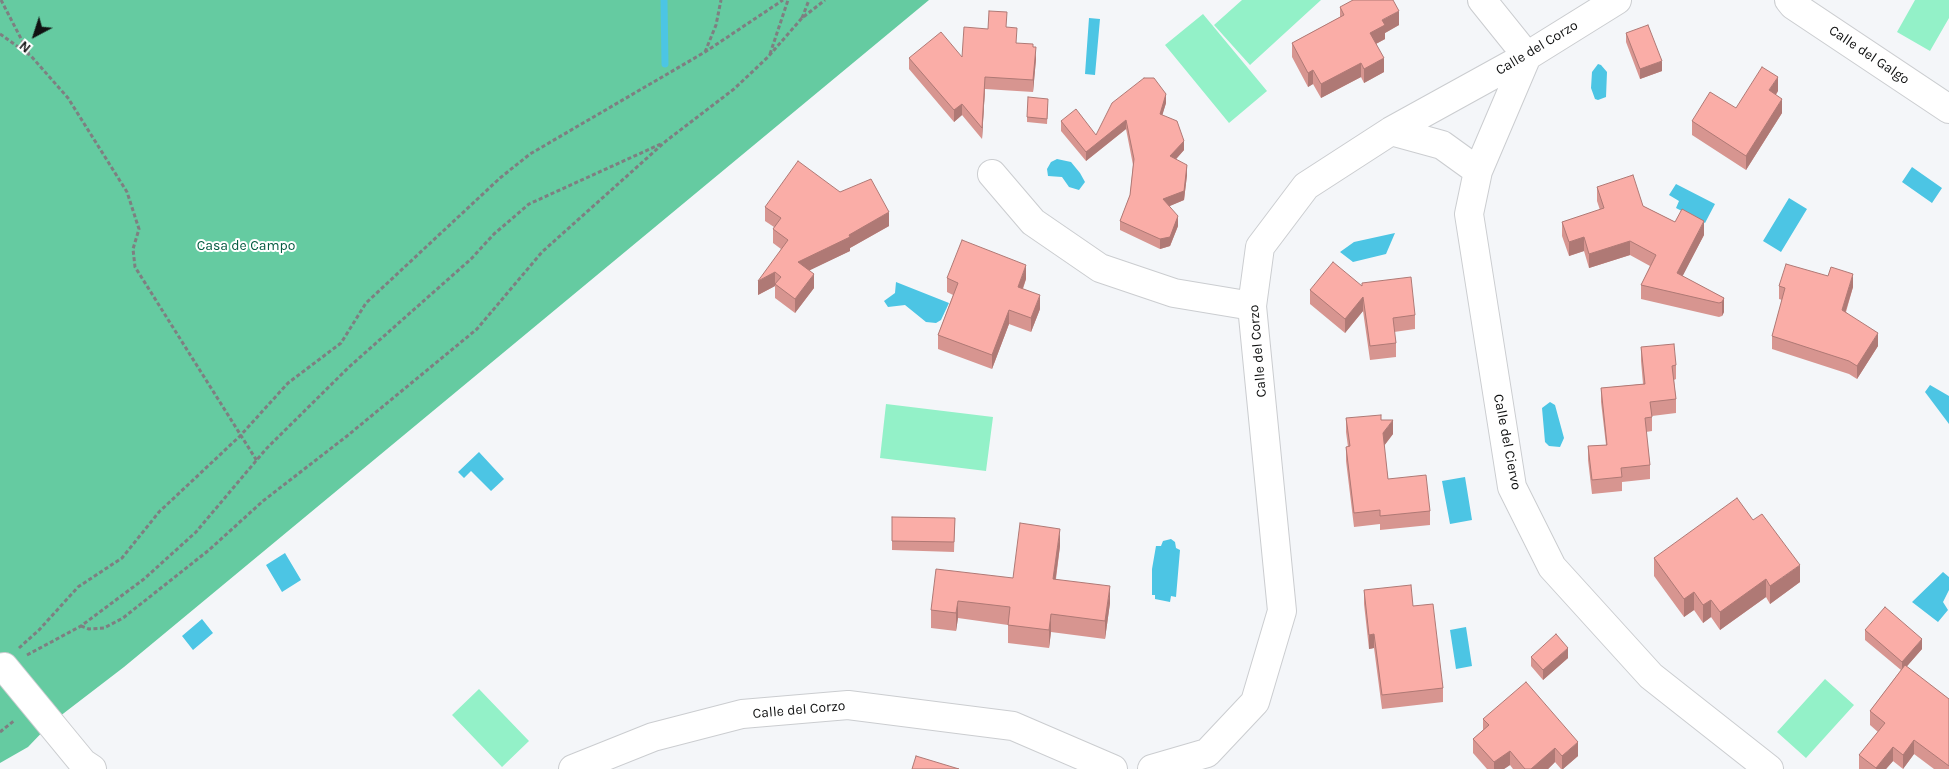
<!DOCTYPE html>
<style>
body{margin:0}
#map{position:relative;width:1949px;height:769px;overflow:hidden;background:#f4f6f9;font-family:Karla,sans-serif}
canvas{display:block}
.north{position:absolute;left:10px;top:10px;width:50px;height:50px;-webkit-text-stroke:4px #fff;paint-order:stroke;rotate:220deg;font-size:14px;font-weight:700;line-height:20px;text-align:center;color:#101111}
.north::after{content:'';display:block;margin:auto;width:18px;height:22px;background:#101111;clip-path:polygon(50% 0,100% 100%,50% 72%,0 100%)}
</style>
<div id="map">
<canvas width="1949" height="769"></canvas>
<div class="north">N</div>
</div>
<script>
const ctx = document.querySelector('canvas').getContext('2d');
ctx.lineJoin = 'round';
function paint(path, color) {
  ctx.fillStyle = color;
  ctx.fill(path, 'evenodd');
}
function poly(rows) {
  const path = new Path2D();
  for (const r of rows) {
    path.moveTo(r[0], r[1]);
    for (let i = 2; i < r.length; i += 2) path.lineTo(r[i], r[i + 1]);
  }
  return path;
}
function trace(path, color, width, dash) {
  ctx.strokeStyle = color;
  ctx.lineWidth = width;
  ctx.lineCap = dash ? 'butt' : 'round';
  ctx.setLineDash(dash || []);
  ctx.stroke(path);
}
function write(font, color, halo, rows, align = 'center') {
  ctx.font = font + ' Karla,sans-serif';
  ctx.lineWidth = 4;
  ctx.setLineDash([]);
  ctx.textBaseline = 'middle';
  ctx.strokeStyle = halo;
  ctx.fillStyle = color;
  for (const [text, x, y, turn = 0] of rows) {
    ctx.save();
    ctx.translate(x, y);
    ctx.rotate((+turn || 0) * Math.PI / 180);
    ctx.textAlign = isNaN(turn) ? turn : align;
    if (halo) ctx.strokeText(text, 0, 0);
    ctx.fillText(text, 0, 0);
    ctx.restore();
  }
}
paint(poly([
 [1242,0,1321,0,1250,65,1214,25],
 [1915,0,1949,0,1949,18,1930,51,1897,32],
 [1203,14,1267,91,1229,123,1165,45],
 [886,404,993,417,986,471,880,458],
 [1825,679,1854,705,1806,758,1777,732],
 [479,689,529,741,502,767,452,715]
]), '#93f1c8');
paint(poly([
 [0,0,929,0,124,667,51,723,28,747,0,763]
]), '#65cba1');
paint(poly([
 [1089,18,1100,19,1095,75,1085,74],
 [1598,64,1601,65,1607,72,1606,97,1598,100,1595,99,1591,88,1592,72],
 [1057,159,1071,162,1080,173,1085,182,1079,190,1069,187,1062,177,1048,176,1047,169,1051,162],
 [1912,167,1942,188,1932,203,1902,182],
 [1676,184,1715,204,1705,223,1676,208,1679,201,1669,195],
 [1789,198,1807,209,1781,252,1763,241],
 [1395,233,1386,254,1353,262,1340,252,1354,242],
 [896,282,949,303,941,320,936,323,926,322,905,305,888,307,884,301,895,293],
 [1930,385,1949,396,1949,424,1925,392],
 [1550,402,1555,405,1564,438,1560,447,1549,446,1545,442,1542,408],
 [479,452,504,479,491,491,471,471,464,478,458,472],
 [1465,477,1472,520,1450,524,1442,481],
 [1171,539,1175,542,1176,548,1180,550,1176,597,1171,596,1170,602,1155,599,1155,595,1152,595,1152,569,1156,546,1161,546,1163,541],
 [285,553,301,580,282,592,266,565],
 [1943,572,1949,577,1949,590,1943,602,1948,610,1938,622,1912,602],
 [202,619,213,633,193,650,182,636],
 [1466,627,1472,666,1456,669,1450,630]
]), '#4cc5e4');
trace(poly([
 [664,0,665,64]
]), '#4cc5e4', 7);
const minor = poly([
 [1482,0,1527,56,1478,171,1469,214,1512,487,1552,567,1651,676,1769,769],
 [1789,0,1793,5,1949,109],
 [1391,131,1442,145,1478,171],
 [992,174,1033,222,1100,268,1174,293,1252,306],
 [4,667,83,763,92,769],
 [573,769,653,737,742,714,848,705,1013,726,1113,769],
 [1152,769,1207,753,1255,702,1282,611,1252,306,1260,247,1306,186,1391,131,1527,56,1617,0]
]);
trace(minor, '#cbcdd0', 30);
trace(poly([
 [1,0,29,54],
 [802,18,809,0],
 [0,34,31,56,68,98,127,192,139,229,133,249,135,267,257,461],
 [705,52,716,25,721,0],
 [770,54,788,0],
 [81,626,89,629,104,628,123,618,209,550,263,501,347,436,477,329,542,252,666,141,734,89,768,57,802,18,825,0],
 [19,648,39,630,78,587,122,558,159,512,240,436,288,383,341,343,366,303,500,178,530,154,705,52,783,0],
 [27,655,81,626,144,579,196,532,266,449,349,367,471,259,494,234,529,204,663,143],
 [0,732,15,720]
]), '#7e7f81', 3, [4, 2.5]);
trace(minor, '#fff', 28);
paint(poly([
 [1340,7,1399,25,1385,33,1385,39,1376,44,1384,72,1364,83,1361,77,1321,98,1313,84,1308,87,1292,57,1292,43,1340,17],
 [1007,27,1016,43,1033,47,1036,59,1033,92,985,89,982,139,962,115,954,122,909,69,909,58,962,57,988,29],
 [1626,33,1662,71,1640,79,1626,42],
 [1778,91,1776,95,1782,113,1746,170,1692,135,1692,121,1736,108],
 [1166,94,1166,103,1162,115,1184,150,1176,159,1187,175,1184,200,1169,206,1178,226,1170,246,1160,249,1120,230,1120,221,1130,195,1133,165,1126,129,1086,161,1061,131,1061,121,1096,135],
 [1048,104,1047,124,1027,122,1027,117],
 [1597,187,1643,206,1675,222,1704,235,1682,276,1724,298,1724,312,1722,316,1719,317,1641,299,1641,285,1650,266,1630,255,1589,268,1584,251,1569,256,1562,236,1562,222,1600,210,1597,201],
 [765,207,889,226,850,248,850,251,809,270,814,288,795,313,775,298,775,286,758,295,781,249,773,243,773,229,774,227,765,221],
 [947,278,1026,279,1023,289,1040,309,1031,332,1009,324,992,369,938,349,938,335,953,295,947,292],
 [1362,286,1415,315,1415,329,1394,332,1396,343,1396,357,1370,360,1363,311,1345,333,1310,304,1310,290],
 [1779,286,1853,287,1846,312,1878,346,1857,379,1849,374,1772,349,1772,336,1782,300,1779,299],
 [1641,347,1676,365,1676,379,1674,380,1676,399,1676,413,1652,416,1652,431,1646,432,1650,465,1650,479,1622,482,1622,491,1592,494,1588,460,1588,446,1606,445,1601,402,1601,388,1643,384,1641,361],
 [1346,418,1381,420,1393,434,1384,446,1388,479,1430,511,1430,525,1380,530,1380,524,1354,527,1346,461,1346,447,1348,447,1346,432],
 [892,517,955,518,954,552,892,550],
 [1060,546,1056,579,1110,603,1105,639,1051,632,1049,648,1008,643,1008,625,958,618,956,631,931,628,931,610,1013,578],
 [1654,558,1800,582,1770,604,1766,597,1720,630,1711,617,1703,623,1694,610,1684,617,1654,576],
 [1364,590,1413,606,1443,688,1443,702,1382,709,1374,648,1369,649,1364,604],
 [1865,630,1922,649,1906,667,1949,699,1949,769,1934,769,1914,754,1903,769,1893,761,1886,769,1859,769,1859,755,1878,732,1870,725,1870,711,1901,670,1865,640],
 [1531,657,1568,658,1543,680,1531,666],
 [1483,719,1578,756,1563,769,1561,769,1555,762,1548,769,1513,769,1510,765,1504,769,1487,769,1473,753,1473,739,1483,730]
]), '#d79590');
paint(poly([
 [1399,11,1399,25,1385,33,1385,39,1370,47,1370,33,1382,20],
 [1036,47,1036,59,1033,92,1033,80],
 [1384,58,1384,72,1364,83,1364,69],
 [1662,61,1662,71,1640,79,1640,69],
 [1361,63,1361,77,1321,98,1321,84],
 [1313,70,1313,84,1308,87,1308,73],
 [985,77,985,89,982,139,982,128],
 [1778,77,1778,91,1769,104,1769,90],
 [1166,94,1166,103,1160,123,1160,114],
 [1782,99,1782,113,1746,170,1746,156],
 [962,104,962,115,954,122,954,110],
 [1126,120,1126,129,1086,161,1086,152],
 [1184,141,1184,150,1170,166,1170,156],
 [1187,165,1187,175,1184,200,1163,209,1163,199],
 [889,212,889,226,850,248,850,251,798,276,798,262],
 [1178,216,1178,226,1170,246,1160,249,1160,239],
 [1704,221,1704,235,1677,287,1677,273],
 [1584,237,1584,251,1569,256,1569,242],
 [1630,241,1630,255,1589,268,1589,254],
 [1026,265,1026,279,1018,301,1018,287],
 [775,272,775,286,758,295,758,281],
 [814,274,814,288,795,313,795,299],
 [1853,274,1853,287,1842,323,1842,310],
 [1040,295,1040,309,1031,332,1031,318],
 [1363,297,1363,311,1345,333,1345,319],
 [1724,298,1724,312,1722,316,1722,302],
 [1009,310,1009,324,992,369,992,355],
 [1878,333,1878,346,1857,379,1857,366],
 [1393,420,1393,434,1383,447,1383,433],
 [1060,529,1060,546,1053,597,1053,579],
 [1800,565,1800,582,1770,604,1770,586],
 [1766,579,1766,597,1720,630,1720,612],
 [1110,586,1110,603,1105,639,1105,621],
 [1694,592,1694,610,1684,617,1684,599],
 [1711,600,1711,617,1703,623,1703,605],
 [958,601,958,618,956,631,956,613],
 [1051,614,1051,632,1049,648,1049,630],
 [1374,634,1374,648,1369,649,1369,635],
 [1922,639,1922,649,1902,672,1902,662],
 [1568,648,1568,658,1543,680,1543,670],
 [1914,740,1914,754,1903,769,1903,755],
 [1578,742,1578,756,1563,769,1562,769,1562,756],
 [1893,747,1893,761,1886,769,1876,769,1876,768],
 [1555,748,1555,762,1548,769,1531,769],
 [1510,751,1510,765,1504,769,1494,769,1494,762]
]), '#af7975');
const building = poly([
 [1353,0,1393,0,1399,11,1382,20,1385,25,1370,33,1384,58,1364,69,1361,63,1321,84,1313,70,1308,73,1292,43,1344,15,1340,7,1353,0],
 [989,11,1007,12,1006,27,1017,28,1016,43,1033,44,1033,47,1036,47,1033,80,985,77,982,128,962,104,954,110,909,58,941,32,962,57,964,27,988,29,989,11],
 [1648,25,1662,61,1640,69,1626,33,1648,25],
 [1762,67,1778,77,1769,90,1782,99,1746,156,1692,121,1710,92,1736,108,1762,67],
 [1144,78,1154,78,1166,94,1160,114,1177,121,1184,141,1170,156,1187,165,1184,191,1163,199,1178,216,1170,237,1160,239,1120,221,1130,195,1134,159,1126,120,1086,152,1061,121,1076,109,1096,135,1112,103,1144,78],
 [1028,97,1048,99,1047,119,1027,117,1028,97],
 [798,161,840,192,871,179,889,212,849,235,850,237,798,262,814,274,795,299,775,284,781,277,775,272,758,281,788,240,773,229,781,218,765,207,798,161],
 [1633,175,1643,206,1675,222,1682,209,1704,221,1677,273,1724,298,1722,302,1719,303,1641,285,1656,255,1630,241,1589,254,1584,237,1569,242,1562,222,1604,208,1597,187,1633,175],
 [962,240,1026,265,1018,287,1040,295,1031,318,1009,310,992,355,938,335,958,283,947,278,962,240],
 [1333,262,1362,286,1362,283,1411,277,1415,315,1393,318,1396,343,1370,346,1363,297,1345,319,1310,290,1333,262],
 [1786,264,1828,276,1831,267,1853,274,1842,310,1878,333,1857,366,1849,361,1772,336,1785,288,1779,286,1786,264],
 [1674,344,1676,365,1672,366,1676,399,1650,402,1652,417,1645,418,1650,465,1621,468,1622,477,1592,480,1588,446,1607,445,1601,388,1645,384,1641,347,1674,344],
 [1381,415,1381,420,1393,420,1383,433,1388,479,1426,475,1430,511,1380,516,1380,510,1354,513,1346,447,1350,446,1346,418,1381,415],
 [1737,498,1753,520,1762,514,1800,565,1770,586,1766,579,1720,612,1711,600,1703,605,1694,592,1684,599,1654,558,1737,498],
 [892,517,955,518,954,542,892,541,892,517],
 [1020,523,1060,529,1053,579,1110,586,1105,621,1051,614,1049,630,1008,625,1010,607,958,601,956,613,931,610,936,569,1013,578,1020,523],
 [1411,585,1413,606,1433,604,1443,688,1382,695,1374,634,1369,635,1364,590,1411,585],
 [1885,607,1922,639,1902,662,1865,630,1885,607],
 [1556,634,1568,648,1543,670,1531,657,1556,634],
 [1905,665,1949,699,1949,766,1914,740,1903,755,1893,747,1876,768,1859,755,1885,723,1870,711,1905,665],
 [1526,682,1578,742,1562,756,1555,748,1531,769,1525,769,1510,751,1494,762,1473,739,1489,725,1483,719,1526,682],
 [916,756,959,769,912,769,916,756]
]);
paint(building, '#faada7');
trace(building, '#af7975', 1);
write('14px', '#101111', '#fff', [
 ["Calle del Corzo",1537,48,-31],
 ["Calle del Galgo",1869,55,34],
 ["Calle del Corzo",1258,351,-95],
 ["Calle del Ciervo",1507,442,79],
 ["Calle del Corzo",799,710,-5]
]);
write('14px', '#045b40', '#fff', [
 ["Casa de Campo",246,246]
]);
</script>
